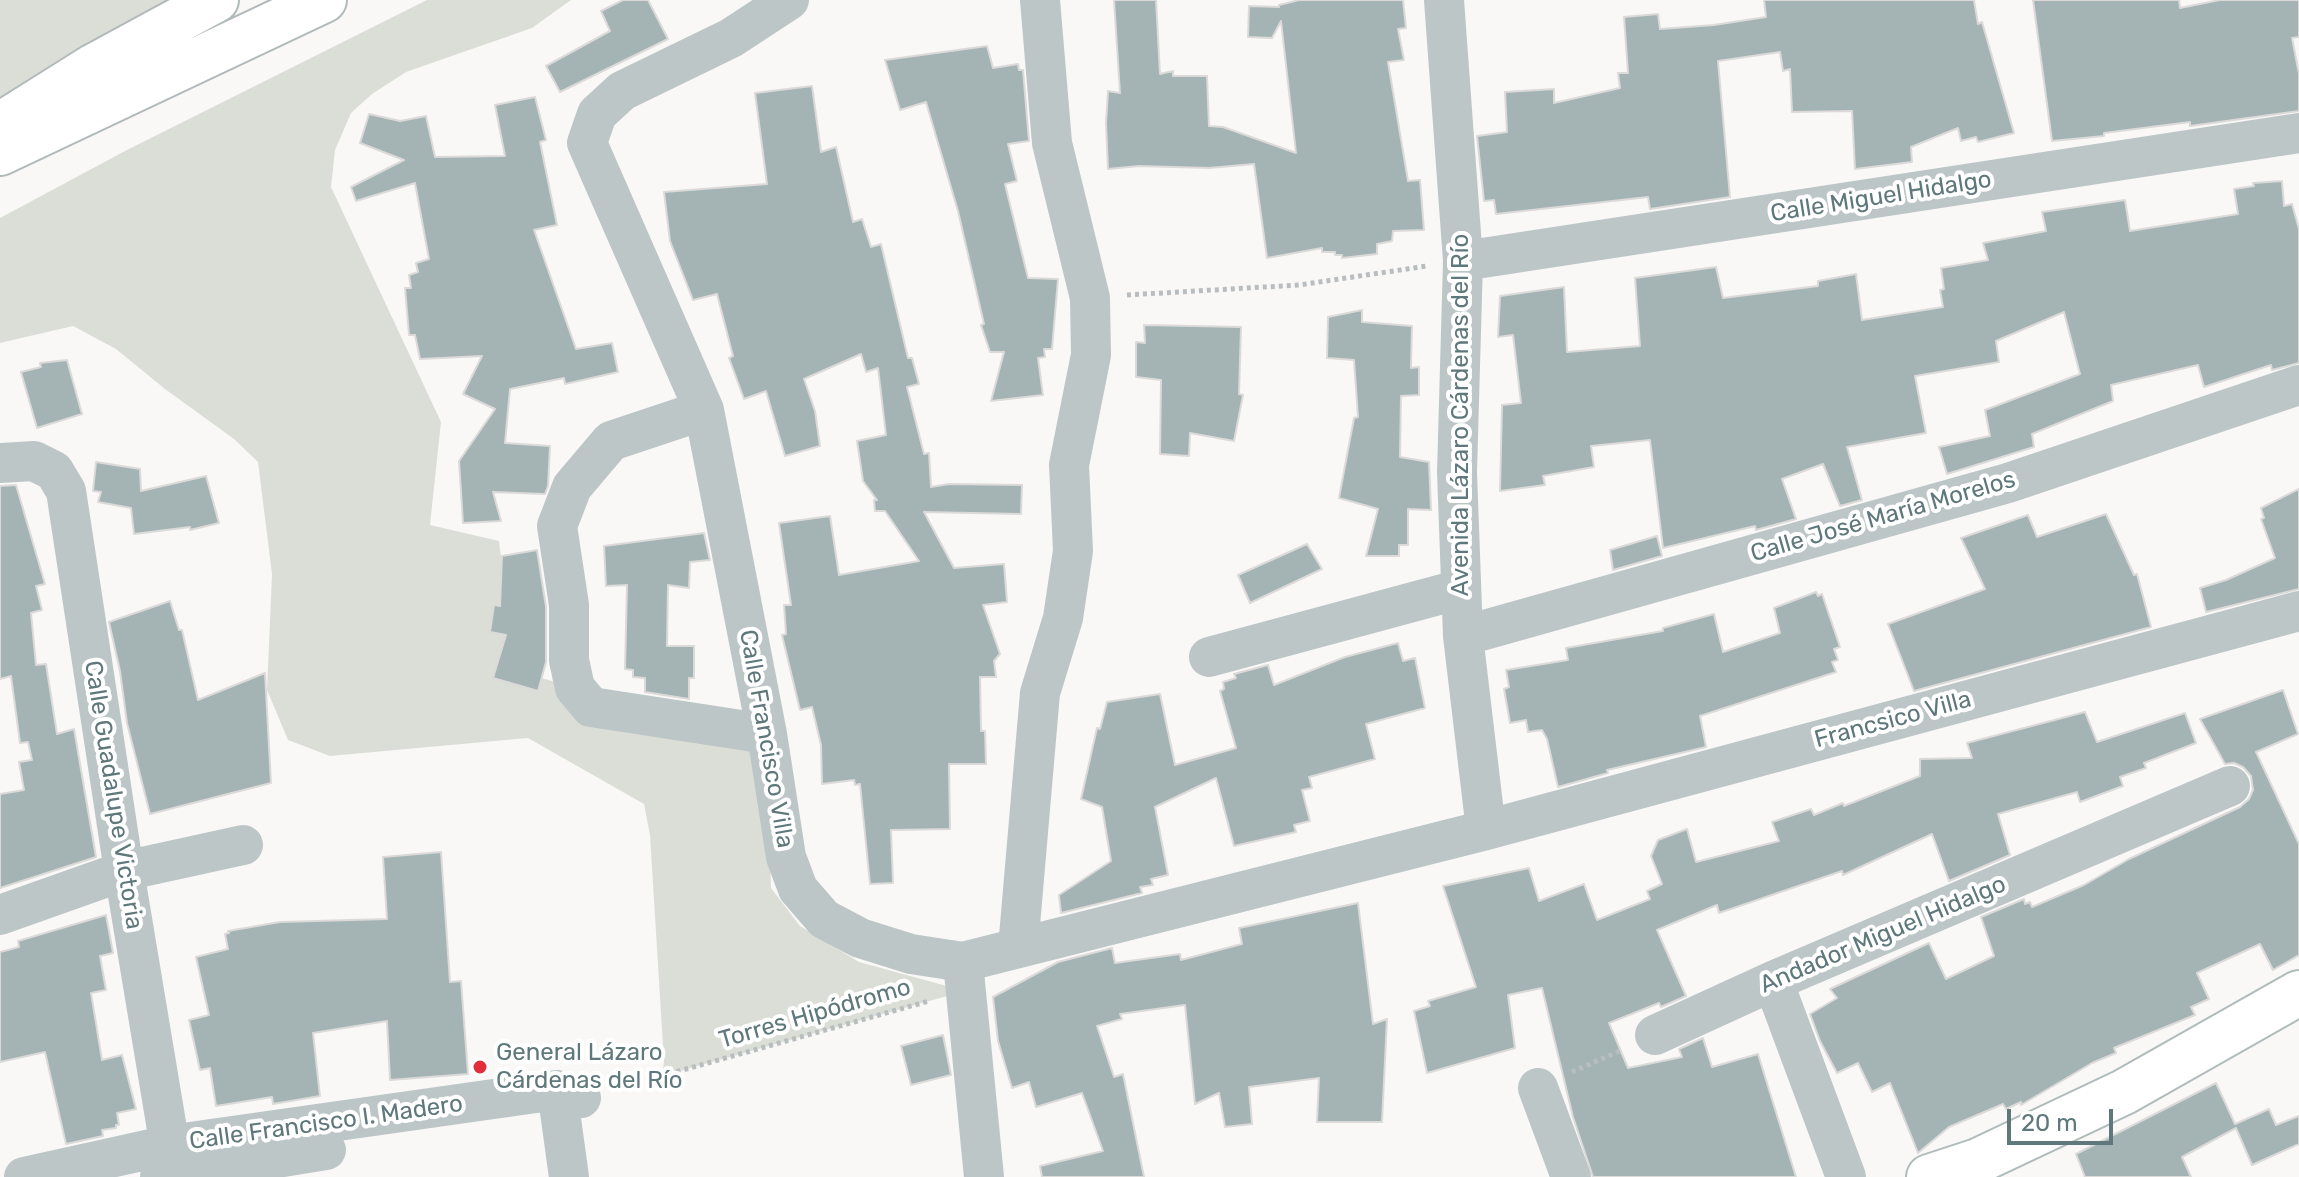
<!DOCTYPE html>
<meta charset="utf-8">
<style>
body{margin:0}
#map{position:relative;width:2299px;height:1177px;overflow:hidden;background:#f9f8f7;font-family:Rubik,sans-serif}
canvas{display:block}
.scale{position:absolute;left:2007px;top:1109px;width:106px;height:36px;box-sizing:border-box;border:4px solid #5f787b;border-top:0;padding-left:10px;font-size:24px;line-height:28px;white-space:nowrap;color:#5f787b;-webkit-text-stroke:6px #fff;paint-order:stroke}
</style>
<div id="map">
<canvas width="2299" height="1177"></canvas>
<div class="scale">20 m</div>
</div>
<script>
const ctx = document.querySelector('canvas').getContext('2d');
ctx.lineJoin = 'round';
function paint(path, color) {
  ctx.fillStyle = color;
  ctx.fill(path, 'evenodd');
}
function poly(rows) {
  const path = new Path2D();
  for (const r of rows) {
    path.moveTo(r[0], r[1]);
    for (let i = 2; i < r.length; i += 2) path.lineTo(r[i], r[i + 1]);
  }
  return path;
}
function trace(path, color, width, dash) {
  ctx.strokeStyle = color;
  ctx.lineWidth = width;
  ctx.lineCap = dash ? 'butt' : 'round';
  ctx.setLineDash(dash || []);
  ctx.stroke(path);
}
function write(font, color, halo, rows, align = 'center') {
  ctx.font = font + ' Rubik,sans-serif';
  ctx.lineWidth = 8;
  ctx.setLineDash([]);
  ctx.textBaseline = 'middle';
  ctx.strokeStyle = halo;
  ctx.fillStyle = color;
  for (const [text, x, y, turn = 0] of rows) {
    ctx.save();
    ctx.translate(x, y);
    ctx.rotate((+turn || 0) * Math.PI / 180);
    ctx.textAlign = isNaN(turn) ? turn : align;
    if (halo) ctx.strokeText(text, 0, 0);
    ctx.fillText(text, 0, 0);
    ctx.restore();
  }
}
paint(poly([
 [0,0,228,0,0,119],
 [427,0,571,0,532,28,406,72,372,94,351,113,335,150,331,187,441,422,430,525,499,541,515,670,575,688,767,734,771,888,800,926,859,962,965,991,662,1076,664,1062,650,835,644,804,528,738,330,756,288,740,267,690,272,574,258,462,234,439,165,389,116,349,73,326,0,343,0,218,125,151]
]), '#dbded6');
const building = poly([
 [623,0,648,0,668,39,560,92,546,66,610,31,601,11,623,0],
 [1114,0,1156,0,1160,74,1173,71,1173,76,1207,76,1209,126,1223,127,1296,153,1281,21,1272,38,1248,37,1249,6,1279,7,1279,5,1299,0,1403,0,1406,28,1398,29,1404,60,1388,62,1408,181,1420,180,1424,230,1393,231,1392,241,1377,244,1377,254,1342,258,1342,255,1335,255,1335,252,1322,252,1322,248,1267,258,1254,164,1209,168,1139,166,1108,169,1106,123,1108,91,1120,93,1114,0],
 [1764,0,1974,0,1978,24,1982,22,2014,133,1978,142,1976,137,1961,141,1958,128,1911,147,1912,162,1855,169,1852,111,1792,112,1790,69,1783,71,1780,52,1718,61,1730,197,1650,209,1648,197,1496,214,1494,200,1484,201,1477,136,1507,132,1505,92,1554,89,1554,103,1620,88,1618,73,1628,73,1624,17,1658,14,1660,29,1714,25,1766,17,1764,0],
 [2033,0,2179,0,2180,8,2220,0,2299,0,2299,37,2292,38,2299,74,2299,111,2190,126,2190,122,2104,133,2104,136,2052,141,2033,0],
 [987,46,993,68,1018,64,1019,70,1023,70,1029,141,1008,144,1017,181,1005,184,1028,278,1058,279,1052,349,1044,349,1045,357,1038,358,1043,395,991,401,1004,352,990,352,981,325,984,324,958,211,926,102,900,110,885,60,987,46],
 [812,86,821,152,836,147,853,222,862,219,871,247,881,244,908,358,912,358,919,384,907,387,924,454,929,453,931,487,949,484,1022,485,1021,514,924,512,954,568,1004,564,1007,602,983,605,1000,654,994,661,996,677,980,677,981,731,985,731,986,764,949,764,950,829,891,830,893,883,870,884,860,784,855,785,854,780,822,784,821,745,812,707,800,710,782,635,786,634,784,605,791,605,779,523,830,516,839,575,919,561,885,511,875,511,874,500,877,500,863,481,857,441,886,435,878,368,866,372,861,354,804,379,815,411,820,446,785,456,766,391,744,399,729,358,733,356,717,294,693,300,670,241,664,192,767,184,755,93,812,86],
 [535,97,546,140,540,142,557,225,534,230,576,349,612,343,618,372,565,384,564,378,510,389,505,443,550,446,548,486,545,494,493,492,501,521,463,523,459,461,495,409,463,394,482,356,420,359,415,335,409,335,405,288,411,288,409,275,418,272,416,263,429,259,415,183,356,201,351,187,404,160,360,143,369,114,400,121,426,116,435,157,505,156,495,105,535,97],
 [2282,181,2284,206,2292,204,2299,229,2299,363,2272,370,2271,365,2204,387,2198,365,2111,385,2113,401,2032,434,2034,447,1947,474,1939,447,1990,436,1985,410,2080,374,2064,312,1996,341,1999,362,1915,376,1926,433,1847,447,1862,500,1840,506,1823,464,1782,479,1796,519,1756,530,1755,526,1663,548,1650,440,1591,446,1594,467,1543,476,1545,485,1500,491,1502,405,1521,403,1513,335,1498,337,1500,296,1564,287,1567,352,1640,346,1635,278,1716,267,1723,298,1818,286,1818,281,1856,274,1862,320,1943,307,1940,290,1944,289,1941,268,1988,260,1983,243,2046,231,2042,212,2125,200,2130,231,2238,214,2234,189,2254,186,2253,183,2282,181],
 [1362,310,1362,322,1412,326,1411,368,1419,367,1419,395,1401,396,1400,457,1429,462,1431,510,1408,509,1408,545,1399,545,1399,556,1366,556,1378,509,1339,498,1354,418,1358,417,1354,360,1327,358,1328,317,1362,310],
 [1144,325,1241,327,1239,394,1243,395,1234,441,1190,433,1189,456,1160,454,1161,380,1136,377,1136,342,1145,343,1144,325],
 [67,360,82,414,37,428,21,372,41,367,40,363,67,360],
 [96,462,140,469,141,491,206,476,219,523,190,530,190,527,134,534,131,508,98,502,101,492,93,491,96,462],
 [16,485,45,584,36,586,42,610,31,613,36,665,46,664,57,734,74,729,96,857,0,888,0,794,24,790,19,762,32,760,28,742,20,743,11,676,0,679,0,486,16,485],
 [2299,489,2299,589,2206,612,2200,588,2226,580,2275,558,2261,519,2264,518,2261,508,2299,489],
 [2106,514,2134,575,2137,574,2151,627,1914,691,1888,624,1985,589,1961,538,2028,515,2037,537,2106,514],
 [704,533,710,560,690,562,689,588,668,585,667,646,694,646,694,678,689,678,689,699,645,692,645,678,633,677,633,670,625,669,627,585,606,586,604,546,704,533],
 [1657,536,1662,556,1613,570,1610,550,1657,536],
 [1307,544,1322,569,1250,603,1238,575,1307,544],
 [537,550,546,607,546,662,538,691,493,678,506,635,490,632,494,605,500,606,502,556,537,550],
 [1816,592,1818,596,1822,594,1840,647,1834,649,1838,660,1832,662,1836,672,1700,716,1706,747,1607,770,1608,773,1558,787,1547,739,1542,730,1528,732,1526,720,1510,723,1504,689,1509,687,1506,670,1568,660,1566,648,1663,631,1663,628,1714,614,1723,652,1780,633,1774,608,1816,592],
 [170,601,179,630,182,630,198,700,265,673,271,783,150,814,127,723,120,671,109,622,170,601],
 [1398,643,1403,661,1415,658,1425,708,1366,724,1375,759,1309,777,1312,788,1302,790,1310,821,1294,825,1296,832,1234,846,1216,778,1155,807,1168,875,1151,879,1153,885,1140,887,1142,893,1061,913,1059,895,1111,861,1102,807,1081,799,1097,728,1100,729,1107,702,1160,694,1175,765,1236,748,1220,691,1224,689,1223,682,1236,678,1234,674,1268,665,1274,685,1345,657,1398,643],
 [2283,690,2298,734,2256,752,2299,844,2299,955,2273,970,2260,944,2197,973,2209,999,2191,1007,2195,1015,2114,1048,2116,1053,2092,1063,2021,1105,2021,1102,2006,1109,2003,1104,1949,1127,1918,1153,1890,1083,1872,1092,1858,1063,1837,1073,1820,1041,1810,1014,1837,998,1830,989,1929,943,1946,979,1994,956,1981,917,2024,899,2025,904,2030,902,2032,907,2084,885,2129,859,2240,807,2249,799,2253,790,2251,776,2243,767,2234,763,2225,764,2200,719,2283,690],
 [2085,712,2097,742,2185,713,2196,743,2144,763,2146,768,2120,777,2123,786,2080,802,2077,792,1998,814,2010,855,1949,881,1932,834,1843,875,1842,871,1719,913,1717,905,1657,930,1686,996,1661,1007,1659,1003,1609,1023,1628,1068,1682,1057,1679,1049,1703,1038,1712,1067,1758,1054,1796,1177,1593,1177,1573,1117,1542,988,1508,995,1515,1048,1427,1073,1414,1011,1430,1006,1428,1001,1476,987,1443,886,1529,868,1539,901,1584,884,1597,920,1650,899,1647,891,1662,884,1651,856,1658,840,1687,829,1696,862,1779,841,1772,822,1811,809,1814,815,1843,803,1844,806,1920,776,1920,759,1972,758,1967,743,2085,712],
 [441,852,450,982,461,981,468,1074,390,1080,387,1021,313,1033,320,1096,273,1104,272,1097,216,1106,210,1068,200,1070,189,1020,209,1015,196,957,228,949,225,934,229,933,228,931,280,922,387,919,383,857,441,852],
 [1358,903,1373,1024,1387,1019,1382,1122,1317,1122,1319,1078,1249,1087,1252,1124,1225,1127,1219,1093,1195,1104,1185,1005,1120,1014,1122,1019,1097,1026,1114,1077,1123,1074,1144,1177,1042,1177,1040,1166,1103,1151,1082,1093,1036,1107,1029,1082,1012,1088,998,1041,993,997,1058,962,1112,948,1115,963,1180,954,1181,960,1242,944,1239,928,1358,903],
 [106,915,113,953,100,956,106,990,91,993,102,1060,122,1055,136,1109,117,1113,119,1125,116,1125,116,1128,102,1130,103,1136,66,1144,45,1052,0,1062,0,952,19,947,18,941,106,915],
 [943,1035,951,1075,911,1085,901,1046,943,1035],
 [2216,1083,2235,1124,2269,1109,2276,1125,2299,1116,2299,1144,2252,1165,2236,1128,2182,1157,2191,1177,2085,1177,2076,1154,2216,1083]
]);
paint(building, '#a4b3b4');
trace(building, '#dbdad9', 2);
const secondary = poly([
 [1929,1177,1978,1161,2124,1092,2299,993]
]);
const highway = poly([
 [0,125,94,66,216,0],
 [0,153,324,0]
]);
trace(secondary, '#b0bbbc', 48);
trace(highway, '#b1b9ba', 48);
trace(poly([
 [1127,295,1299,285,1427,266],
 [1572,1072,1622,1050],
 [615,1089,929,1001]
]), '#b8bebf', 5, [4, 4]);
trace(poly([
 [789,0,731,38,622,91,597,114,587,143,704,410,767,734,786,857,798,889,824,919,860,938,911,954,963,962,1486,830,2299,611],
 [1444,0,1463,261,1457,472,1463,636,1486,830],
 [1463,261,2299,133],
 [704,410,611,441,572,487,557,526,569,605,569,660,575,688,591,707,767,734],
 [0,463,34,461,54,471,66,491,124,871,175,1177],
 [1463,636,2008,483,2299,385],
 [1209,657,1461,589],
 [0,915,124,871,243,845],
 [1018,948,1040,693,1063,618,1073,551,1069,465,1091,355,1090,298,1052,143,1040,0],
 [963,962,984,1177],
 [1773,981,1846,1177],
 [1655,1035,1773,981,2230,786],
 [1538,1088,1571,1177],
 [557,1090,569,1177],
 [24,1177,169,1145,557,1090,581,1098],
 [160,1177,326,1150]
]), '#bdc6c7', 40);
trace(secondary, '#fff', 44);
trace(highway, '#fff', 44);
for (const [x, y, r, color] of [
 [480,1067,8,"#e22d3d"]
]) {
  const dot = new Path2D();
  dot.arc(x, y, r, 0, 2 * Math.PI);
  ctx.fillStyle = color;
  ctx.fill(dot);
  trace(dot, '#fff', 3);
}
write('24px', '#5f787b', '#fff', [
 ["Calle Miguel Hidalgo",1881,197,-9],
 ["Avenida Lázaro Cárdenas del Río",1461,415,-90],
 ["Calle José María Morelos",1883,517,-16],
 ["Francsico Villa",1893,720,-15],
 ["Calle Francisco Villa",766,739,80],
 ["Calle Guadalupe Victoria",113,795,81],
 ["Andador Miguel Hidalgo",1883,935,-23],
 ["Torres Hipódromo",815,1014,-16],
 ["Calle Francisco I. Madero",326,1123,-8]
]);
write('24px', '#5f787b', '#fff', [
 ["General Lázaro",496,1053],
 ["Cárdenas del Río",496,1081]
], 'left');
</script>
